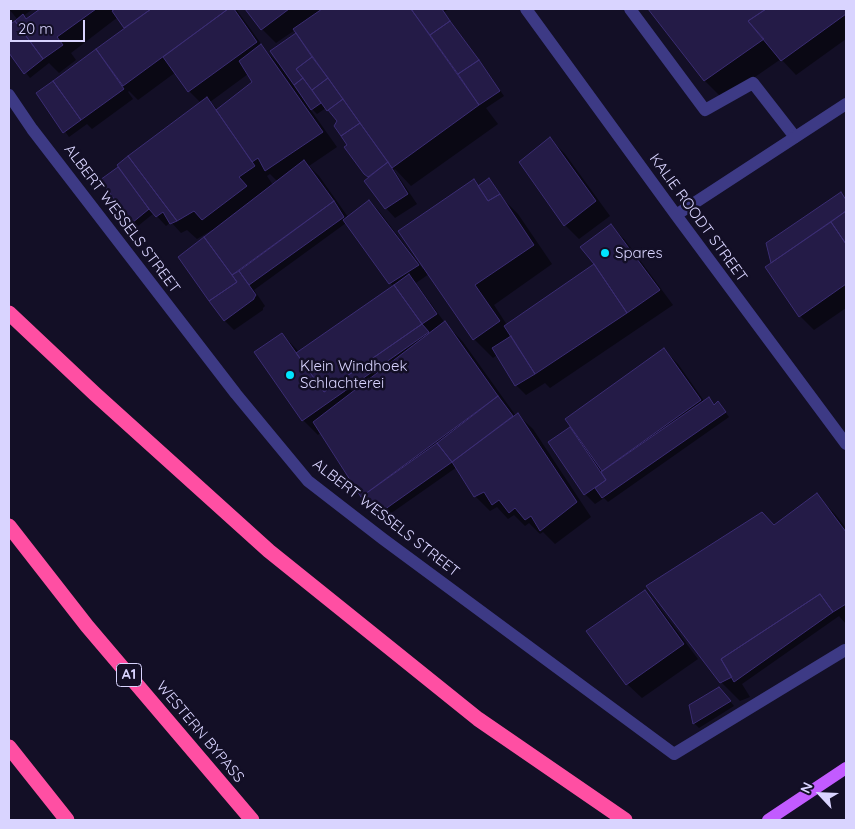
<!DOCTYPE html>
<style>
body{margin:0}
#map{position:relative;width:855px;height:829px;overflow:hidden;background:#130f26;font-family:Quicksand,sans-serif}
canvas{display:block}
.frame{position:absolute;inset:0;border:10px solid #d9d4ff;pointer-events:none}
.north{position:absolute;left:795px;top:769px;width:50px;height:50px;-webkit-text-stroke:4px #130f26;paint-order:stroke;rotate:295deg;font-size:14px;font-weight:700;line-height:20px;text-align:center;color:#d9d4ff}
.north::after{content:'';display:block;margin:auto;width:18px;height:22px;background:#d9d4ff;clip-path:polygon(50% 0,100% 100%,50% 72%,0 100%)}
.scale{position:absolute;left:10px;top:20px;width:75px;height:22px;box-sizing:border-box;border:2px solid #d9d4ff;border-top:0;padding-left:6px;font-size:15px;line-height:18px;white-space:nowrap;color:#d9d4ff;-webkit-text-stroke:4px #130f26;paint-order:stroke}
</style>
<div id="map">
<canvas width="855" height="829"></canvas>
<div class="frame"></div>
<div class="north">N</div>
<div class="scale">20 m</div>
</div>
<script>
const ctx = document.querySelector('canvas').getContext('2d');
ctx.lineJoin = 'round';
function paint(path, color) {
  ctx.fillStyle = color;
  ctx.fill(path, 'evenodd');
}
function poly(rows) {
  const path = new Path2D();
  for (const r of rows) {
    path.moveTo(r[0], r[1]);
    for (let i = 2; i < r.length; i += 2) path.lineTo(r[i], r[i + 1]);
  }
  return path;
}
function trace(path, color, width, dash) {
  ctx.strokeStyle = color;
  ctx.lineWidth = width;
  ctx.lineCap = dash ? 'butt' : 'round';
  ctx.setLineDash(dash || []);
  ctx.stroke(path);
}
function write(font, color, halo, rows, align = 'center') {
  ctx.font = font + ' Quicksand,sans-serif';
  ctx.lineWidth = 5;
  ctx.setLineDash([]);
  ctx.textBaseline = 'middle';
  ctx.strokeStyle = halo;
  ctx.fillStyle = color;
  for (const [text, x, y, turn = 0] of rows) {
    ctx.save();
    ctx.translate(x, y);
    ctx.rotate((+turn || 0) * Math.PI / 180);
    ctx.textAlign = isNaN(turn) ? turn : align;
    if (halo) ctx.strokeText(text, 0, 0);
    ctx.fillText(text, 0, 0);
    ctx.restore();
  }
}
paint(poly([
 [9,9,33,9,23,16,27,20,42,9,236,9,267,52,278,63,297,34,295,30,276,43,262,29,247,9,449,9,444,12,504,96,486,108,498,124,411,186,395,169,394,170,417,204,395,218,386,208,369,178,364,173,338,121,326,108,317,114,311,108,310,109,337,147,309,166,319,176,348,217,369,201,379,211,423,269,473,181,479,186,493,184,504,200,518,214,552,264,494,305,507,325,596,264,610,225,625,240,673,305,550,388,545,383,526,395,516,385,497,355,493,358,474,339,429,274,416,283,445,323,463,342,516,416,518,415,533,429,591,517,555,544,543,532,540,534,529,523,525,526,514,515,508,519,497,507,490,511,475,496,457,467,380,521,362,497,321,432,318,435,303,420,256,353,282,334,299,352,393,286,346,223,254,290,265,306,263,308,263,310,234,330,225,321,180,257,213,231,212,230,197,239,187,230,181,233,171,222,166,226,154,213,138,226,133,222,118,168,122,172,201,103,189,91,176,72,138,100,129,91,128,92,133,99,92,129,87,124,69,137,38,93,101,57,126,28,118,17,71,53,76,60,59,73,49,63,30,78,9,51,9,27,18,20],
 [248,74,253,82,218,110,210,102],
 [270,174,278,182,273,185,267,176],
 [650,9,846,9,846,39,796,75,781,59,723,99,704,80],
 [550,139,565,154,610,216,579,239,565,225],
 [841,194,846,199,846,308,814,330,800,316,773,263],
 [664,350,678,364,704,401,708,399,715,405,722,408,729,417,608,502,604,498,595,504,585,494,550,442,570,429,576,435],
 [816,495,835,514,846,528,846,624,839,616,742,684,750,697,740,701,721,682],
 [645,592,659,607,698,659,642,698,627,684],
 [723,693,734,706,699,728,694,723]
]), '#0007');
const building = poly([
 [40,9,96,9,57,37,63,45,43,59,15,21,23,14,26,19,40,9],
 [115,9,151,9,124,28,112,11,115,9],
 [151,9,228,9,123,86,96,49,151,9],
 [228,9,234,9,257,42,188,92,163,57,228,9],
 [245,9,289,9,261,30,245,9],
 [322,9,411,9,479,105,392,168,293,29,322,9],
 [411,9,442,9,450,21,430,35,411,9],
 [648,9,766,9,748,21,764,39,704,81,648,9],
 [766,9,846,9,846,14,781,61,748,21,766,9],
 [15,21,43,59,24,74,9,53,9,25,15,21],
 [450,21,479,60,458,74,430,35,450,21],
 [296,33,312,57,296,69,303,78,294,85,270,51,296,33],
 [261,44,323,132,265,171,258,158,252,162,216,110,252,82,239,61,261,44],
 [96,49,124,89,81,120,53,81,96,49],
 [312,57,328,78,312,90,296,69,312,57],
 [479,60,500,91,479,105,458,74,479,60],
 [303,78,321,103,311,110,294,85,303,78],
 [328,78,343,99,327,111,312,90,328,78],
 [53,81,81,120,63,133,36,93,53,81],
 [207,97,255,166,239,177,247,186,202,220,194,211,177,221,128,156,207,97],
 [343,99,360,123,341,136,334,126,337,121,328,110,343,99],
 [360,123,388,162,368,177,364,174,344,147,347,145,341,136,360,123],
 [550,137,596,201,564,226,519,162,550,137],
 [128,156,177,221,170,224,163,212,156,217,149,209,117,165,128,156],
 [304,160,334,201,232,275,204,237,304,160],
 [388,162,408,194,385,209,364,181,388,162],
 [118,167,149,209,132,223,100,180,118,167],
 [489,178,500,194,488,201,478,186,489,178],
 [474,179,488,201,500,194,534,245,475,285,500,321,473,340,398,231,474,179],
 [841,192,846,200,846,211,771,263,766,243,841,192],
 [369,200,419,265,389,284,343,220,369,200],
 [334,201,344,217,249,285,239,271,334,201],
 [846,211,846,244,831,222,846,211],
 [831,222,846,244,846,284,799,317,765,267,831,222],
 [611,224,660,290,627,313,594,264,580,247,611,224],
 [204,237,237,282,209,301,178,257,204,237],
 [594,264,627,313,535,374,504,326,594,264],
 [239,271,256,295,254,298,254,299,224,321,209,301,237,282,232,275,239,271],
 [409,274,437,314,422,324,394,285,409,274],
 [394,285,422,324,324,392,296,353,394,285],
 [445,321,498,396,361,497,313,422,445,321],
 [422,324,429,332,302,421,254,352,282,333,324,392,422,324],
 [511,336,535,374,515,386,492,348,511,336],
 [664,348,701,400,602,471,565,419,664,348],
 [498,396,513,416,452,462,437,443,498,396],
 [709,397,714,405,718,401,726,412,602,498,595,488,606,480,601,472,709,397],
 [518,413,577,502,540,531,531,516,525,520,515,508,509,513,499,500,492,505,484,492,474,497,452,462,518,413],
 [570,427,606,480,584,495,548,442,570,427],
 [437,443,452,462,374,517,361,497,437,443],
 [817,493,846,532,846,604,833,612,820,594,721,659,732,677,720,683,646,586,762,512,774,525,817,493],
 [645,590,684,644,626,685,586,631,645,590],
 [820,594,833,612,734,682,721,659,820,594],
 [719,687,731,701,693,724,689,705,719,687]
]);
paint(building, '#241b47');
trace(building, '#3b2d73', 1);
trace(poly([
 [630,9,705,110,753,83,795,137],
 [9,95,32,129,236,394,308,481,383,539,674,754,845,650]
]), '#3d3a85', 12);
trace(poly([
 [526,9,676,215,846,444],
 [676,215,846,104]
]), '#3d3a85', 12);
trace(poly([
 [768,820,846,768]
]), '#c25bff', 12);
trace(poly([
 [9,313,95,394,269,551,478,719,625,820],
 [9,526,87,626,252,820],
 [9,747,67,820]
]), '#ff4fa3', 15);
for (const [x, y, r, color] of [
 [605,253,5,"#00e5ff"],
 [290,375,5,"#00e5ff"]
]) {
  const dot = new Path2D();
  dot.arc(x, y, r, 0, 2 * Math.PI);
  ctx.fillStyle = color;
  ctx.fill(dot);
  trace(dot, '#130f26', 2);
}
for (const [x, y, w] of [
 [129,675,25]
]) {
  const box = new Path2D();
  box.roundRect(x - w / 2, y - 11.5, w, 23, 4);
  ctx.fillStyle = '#130f26';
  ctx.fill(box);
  trace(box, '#d9d4ff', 1);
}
write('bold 14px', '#d9d4ff', null, [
 ["A1",129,675]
]);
write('15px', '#d9d4ff', '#130f26', [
 ["KALIE ROODT STREET",698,218,54],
 ["ALBERT WESSELS STREET",122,219,53],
 ["ALBERT WESSELS STREET",386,518,38],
 ["WESTERN BYPASS",200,732,50]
]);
write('15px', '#d9d4ff', '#130f26', [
 ["Spares",615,253],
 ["Klein Windhoek",300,366],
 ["Schlachterei",300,383]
], 'left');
</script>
